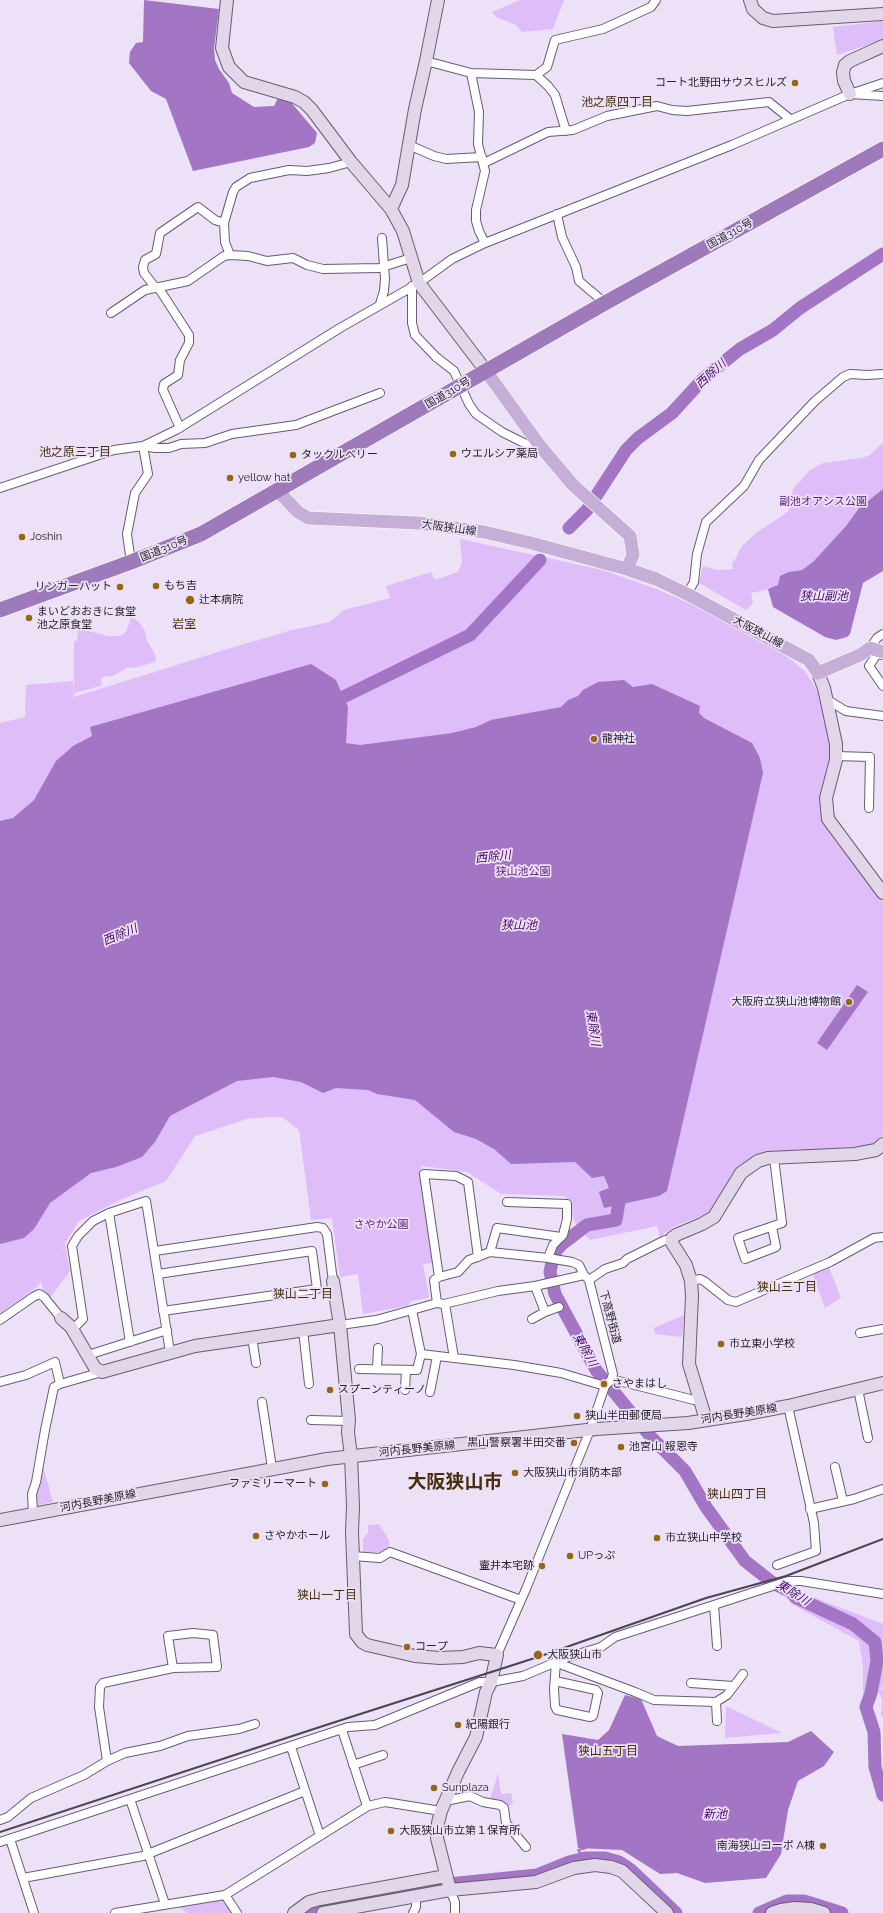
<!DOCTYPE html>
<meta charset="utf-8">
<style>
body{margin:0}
canvas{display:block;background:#ede1f8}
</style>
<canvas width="883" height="1913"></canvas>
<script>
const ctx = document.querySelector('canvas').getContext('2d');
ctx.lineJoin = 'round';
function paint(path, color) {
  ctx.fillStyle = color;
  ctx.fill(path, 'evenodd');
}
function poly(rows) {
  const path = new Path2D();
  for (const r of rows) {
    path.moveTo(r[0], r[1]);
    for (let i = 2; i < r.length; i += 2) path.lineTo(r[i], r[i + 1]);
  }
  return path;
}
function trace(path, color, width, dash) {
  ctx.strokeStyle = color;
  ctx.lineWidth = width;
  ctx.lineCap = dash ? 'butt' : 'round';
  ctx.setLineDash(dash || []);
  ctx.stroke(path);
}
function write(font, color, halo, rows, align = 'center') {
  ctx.font = font + ' Raleway,"Noto Sans JP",sans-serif';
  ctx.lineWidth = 3.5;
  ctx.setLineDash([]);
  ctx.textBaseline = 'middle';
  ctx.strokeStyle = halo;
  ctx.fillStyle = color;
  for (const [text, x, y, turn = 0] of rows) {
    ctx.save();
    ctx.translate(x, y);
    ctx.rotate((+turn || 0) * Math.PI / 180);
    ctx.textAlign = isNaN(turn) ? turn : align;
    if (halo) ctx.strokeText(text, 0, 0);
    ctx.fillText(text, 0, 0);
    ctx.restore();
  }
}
paint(poly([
 [520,0,564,0,553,29,522,32,516,25,496,17,492,12],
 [883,21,883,40,837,55,833,27],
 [883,442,883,489,859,508,846,526,813,562,802,570,789,572,780,578,778,585,774,588,751,593,753,603,746,610,699,583,703,566,718,570,733,569,732,562,735,560,741,547,756,533,789,511,793,489,810,470,823,463,862,458,870,455],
 [460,539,603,570,659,590,700,608,785,655,805,671,819,694,832,741,823,817,834,837,883,903,883,1135,871,1146,843,1150,765,1152,752,1158,707,1214,675,1226,660,1237,657,1226,590,1240,577,1227,565,1196,501,1194,467,1172,421,1166,433,1263,423,1264,429,1296,428,1298,411,1301,407,1306,363,1314,358,1274,340,1277,332,1218,311,1220,299,1130,282,1117,250,1118,195,1136,166,1181,120,1200,79,1221,46,1274,65,1244,70,1271,50,1298,43,1291,41,1281,38,1286,0,1314,0,723,25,717,26,685,73,681,74,697,231,648,292,630,330,622,344,610,390,598,386,586,431,572,435,580,458,572,462,562],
 [131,617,138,621,145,631,147,641,154,652,156,658,155,662,134,668,128,667,113,676,102,677,101,686,74,693,74,642,77,640,78,631,80,629,108,636,120,636,126,632],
 [828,1265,841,1298,825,1308,812,1272],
 [684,1315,682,1337,655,1334,654,1328],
 [42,1463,53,1502,34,1506],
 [379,1524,389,1540,389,1548,383,1552,363,1552,363,1539,368,1533,368,1525],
 [805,1594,883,1624,883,1685,879,1691,883,1689,883,1716,881,1717,882,1700,879,1692,873,1700,863,1695,863,1667,859,1641,790,1603],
 [726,1706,782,1733,725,1738],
 [498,1774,501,1794,511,1793,513,1804,507,1807,501,1800,490,1799],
 [224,1897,234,1913,187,1913,177,1905]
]), '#debdf8');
paint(poly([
 [144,0,219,9,214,48,215,60,219,69,229,83,232,93,254,107,274,106,278,98,290,101,317,133,315,143,309,147,193,171,166,99,151,91,129,63,130,52,136,43,143,42],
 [883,489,883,571,863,583,850,634,847,637,836,640,825,637,773,607,768,589,778,585,780,576,789,572,802,570,813,562,846,526,859,508],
 [311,664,336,680,342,694,348,707,346,743,360,745,452,733,476,727,491,720,561,707,568,700,578,696,583,690,598,682,624,680,633,687,652,684,700,706,699,713,704,718,752,743,760,758,763,773,667,1191,659,1196,604,1208,599,1192,609,1188,604,1176,592,1178,575,1162,511,1164,494,1149,476,1139,454,1132,415,1100,377,1094,368,1090,336,1088,323,1093,301,1082,273,1077,237,1081,170,1116,155,1142,142,1157,116,1167,91,1173,50,1203,34,1229,24,1238,0,1244,0,821,13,818,34,800,56,761,73,746,92,736,90,727],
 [857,985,868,992,827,1050,817,1043],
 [625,1695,641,1699,657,1736,678,1746,788,1742,811,1731,834,1752,824,1766,798,1781,788,1810,781,1854,766,1878,705,1883,677,1873,660,1874,622,1850,578,1848,562,1734,598,1740,609,1730]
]), '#a375c5');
trace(poly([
 [585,1858,578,1850,586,1848]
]), '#a375c5', 2);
trace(poly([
 [569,528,587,510,626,450,638,438,672,413,704,378,740,349,773,330,800,308,883,254],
 [329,704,470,635,540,560],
 [618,1187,620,1196,616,1220,587,1225,562,1244,554,1253,550,1272,555,1294,596,1370,651,1437,685,1471,706,1507,745,1561,773,1583,791,1592,795,1597,853,1624,875,1642,877,1661,871,1693,866,1707,874,1732,875,1767,883,1795],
 [305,1913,318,1906,429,1886,537,1875,569,1862,585,1858,605,1858,619,1862,631,1870,676,1913],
 [759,1913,787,1901,804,1901,842,1913]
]), '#a375c5', 13);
const street = poly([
 [426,61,471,73,536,75,547,67,555,40,603,29,651,7,656,0],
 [471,73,479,112,478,144,485,171,476,210,476,221,479,231,485,243],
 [536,75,548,86,555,95,566,131],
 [853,93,883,83],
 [409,145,434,156,446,159,482,157],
 [484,163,548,132,573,130,607,116,657,106,672,110,687,111,769,102,790,119],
 [557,214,562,237,576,267,579,281,605,303],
 [230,255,225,242,224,223,233,192,236,187,250,178,289,170,307,171,329,168,351,162],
 [412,286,412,323,415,335,436,357,454,371,469,404,476,414,502,432,536,449,540,446],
 [155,287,144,273,143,267,145,260,156,254,160,233,198,207,215,220,224,223],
 [158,287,189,335,189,343,180,360,178,375,164,384,163,390,180,428],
 [380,304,384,291,385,279,382,238],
 [111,313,145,290,188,281,224,256,230,255,248,256,267,261,293,258,307,265,323,269,379,268,411,258],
 [143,446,155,448,169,448,181,444,205,443,232,434,296,425,380,393],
 [0,488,114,450,143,446,176,430,340,328,419,283,452,259,485,243,732,145,850,94,883,96],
 [131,562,127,534,135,493,148,474,143,446],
 [687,594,694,582,697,554,706,522,744,486,759,460,815,401,843,377,850,374,867,375,883,374],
 [870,648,877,638,883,634],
 [881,655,879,651,869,666,883,686],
 [826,699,846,711,883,716],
 [836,756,870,757,869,808],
 [109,1213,130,1342],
 [772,1227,776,1247,745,1259,738,1238,782,1223,774,1158],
 [155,1251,317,1227,323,1228,327,1234,333,1281],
 [490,1252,497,1228,561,1237],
 [548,1258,572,1262,579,1265,584,1275],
 [158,1274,312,1251,317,1289,163,1311],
 [439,1277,458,1272,469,1260,490,1252,548,1258,553,1245,563,1235,567,1219,567,1204,507,1202],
 [589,1280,613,1374,611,1380],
 [589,1280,605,1269,623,1263,627,1259,665,1240,671,1241],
 [691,1281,700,1279,704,1281,728,1300,736,1302,830,1262,874,1238,883,1237],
 [535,1286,545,1312],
 [437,1303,434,1280,439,1277,424,1174,456,1176,468,1182,478,1257],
 [445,1304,454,1358],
 [532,1319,545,1312,559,1307],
 [0,1320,33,1297,39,1294,44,1297,61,1318],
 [340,1325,376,1320,437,1303,444,1304,498,1291,535,1286,584,1275,589,1280],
 [72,1330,83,1319,72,1246,78,1236,93,1221,109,1213,146,1201,170,1352],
 [303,1330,309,1384],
 [860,1333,883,1329],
 [252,1337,256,1363],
 [421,1354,514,1365,561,1373,605,1386],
 [88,1355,167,1330],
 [359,1369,417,1370,421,1354,412,1310],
 [377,1369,378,1348],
 [0,1382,26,1375,55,1362,60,1384,102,1372],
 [858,1389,868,1438],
 [405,1390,406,1370],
 [430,1392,437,1356],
 [262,1402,272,1468],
 [311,1420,349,1421],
 [835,1467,843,1501],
 [810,1509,854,1499,883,1489],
 [33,1513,32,1494,36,1482,45,1430,54,1387,60,1384],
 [352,1556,380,1558,390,1552,521,1600],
 [777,1565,816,1551,814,1523,788,1406],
 [714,1605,717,1646],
 [497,1655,526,1589,590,1430,605,1386,611,1380,619,1381,694,1400,699,1398],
 [558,1662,560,1664,635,1692,654,1700,716,1702,727,1695,743,1674],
 [555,1681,596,1690,598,1693,593,1716,590,1717,557,1710,555,1706,554,1689,556,1662],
 [691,1683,733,1686],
 [716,1702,717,1721],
 [342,1730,367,1806],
 [291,1747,320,1836],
 [107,1761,99,1707,100,1687,103,1683,173,1668,217,1667,213,1635,193,1633,168,1636,173,1668],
 [353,1765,383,1755],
 [130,1799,165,1904],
 [445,1801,470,1796,483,1802,500,1805,504,1808,506,1823,526,1847],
 [0,1820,8,1817,31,1798,84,1775,107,1761,125,1753,160,1746,188,1736,239,1729,255,1724],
 [10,1839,34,1913],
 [0,1842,348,1727,375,1725,480,1682,491,1682,523,1676,568,1657,601,1647,615,1637,788,1581,801,1581,883,1594],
 [23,1878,143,1856,305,1791],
 [450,1890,455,1902,455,1913],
 [225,1895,237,1913],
 [115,1913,225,1895,368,1806,385,1802,441,1811],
 [413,1913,416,1907,416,1896]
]);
const secondary = poly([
 [227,0,222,48,229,67,244,82,295,97,304,102,312,110,351,162,391,209,403,231,419,283,486,371],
 [750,0,753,9,763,18,773,21,883,14],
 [850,94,844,81,843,72,845,65,850,61,883,46],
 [391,209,402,185,415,109,426,61,438,0],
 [818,673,824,688,836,744,836,760,826,798,828,819,883,893],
 [333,1281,340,1325,349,1420,348,1432,351,1456,353,1506,352,1532,356,1634,362,1642,367,1645,415,1656,440,1658,463,1657,479,1653,497,1655,491,1682,486,1692,476,1737,458,1772,441,1811,438,1823,437,1838,450,1890],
 [61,1318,71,1327,95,1368,102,1372,195,1346,340,1325],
 [706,1420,689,1364,692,1296,691,1281,686,1265,672,1243,672,1238,676,1235,702,1224,714,1217,741,1173,758,1161,768,1158,855,1154,876,1150,883,1144],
 [0,1520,327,1459,596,1429,688,1423,746,1414,788,1406,883,1383],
 [294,1913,309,1902,320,1899,446,1876],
 [323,1913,450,1890,536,1882,574,1868,595,1865,611,1867,622,1871,667,1913],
 [772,1913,781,1910,795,1908,811,1909,824,1913]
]);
const primary = poly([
 [486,371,540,446,573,485,630,536,633,555,627,569],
 [277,490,298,512,308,518,418,523,484,532,531,543,627,569,656,579,689,595,803,657,809,660,818,673,860,655,870,648,883,652]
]);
const highway = poly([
 [0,610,131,562,201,534,605,303,883,149]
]);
trace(street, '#675c70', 10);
trace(secondary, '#675c70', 14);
trace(primary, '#fff', 14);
trace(highway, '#fff', 16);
trace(street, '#fff', 8);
trace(secondary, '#e2d7ea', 12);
trace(primary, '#c5afd6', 13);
trace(highway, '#9e7aba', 15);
trace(poly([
 [0,1832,326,1725,538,1657,706,1598,786,1576,883,1539]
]), '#4b4550', 2);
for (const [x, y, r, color] of [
 [795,83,4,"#956614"],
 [453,454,4,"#956614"],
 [293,455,4,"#956614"],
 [230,478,4,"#956614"],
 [22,537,4,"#956614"],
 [156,586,4,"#956614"],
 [120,587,4,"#956614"],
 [190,600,5,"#956614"],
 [29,618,4,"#956614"],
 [594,739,4,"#956614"],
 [849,1002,4,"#956614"],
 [721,1344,4,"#956614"],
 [604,1384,4,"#956614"],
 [330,1390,4,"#956614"],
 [577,1416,4,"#956614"],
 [574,1443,4,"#956614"],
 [621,1447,4,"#956614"],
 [515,1473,4,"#956614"],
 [325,1484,4,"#956614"],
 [256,1536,4,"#956614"],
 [657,1538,4,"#956614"],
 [570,1556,4,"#956614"],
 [542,1566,4,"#956614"],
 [407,1647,4,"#956614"],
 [538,1655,5,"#956614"],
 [458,1725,4,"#956614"],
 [434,1788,4,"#956614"],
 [391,1831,4,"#956614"],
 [823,1846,4,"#956614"]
]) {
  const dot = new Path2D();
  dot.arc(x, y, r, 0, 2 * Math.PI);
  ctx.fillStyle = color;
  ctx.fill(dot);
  trace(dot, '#ede1f8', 1.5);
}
write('11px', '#27232b', '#ede1f8', [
 ["コート北野田サウスヒルズ",787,83,"right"],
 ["ウエルシア薬局",461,454],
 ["タックルベリー",301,455],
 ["yellow hat",238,478],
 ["Joshin",30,537],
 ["もち吉",164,586],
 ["リンガーハット",112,587,"right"],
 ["辻本病院",199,600],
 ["まいどおおきに食堂",37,612],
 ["池之原食堂",37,625],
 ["龍神社",602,739],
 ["大阪府立狭山池博物館",841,1002,"right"],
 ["市立東小学校",729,1344],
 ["さやまはし",612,1384],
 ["スプーンティーノ",338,1390],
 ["狭山半田郵便局",585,1416],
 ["黒山警察署半田交番",566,1443,"right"],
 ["池宮山 報恩寺",629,1447],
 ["大阪狭山市消防本部",523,1473],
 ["ファミリーマート",317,1484,"right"],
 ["さやかホール",264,1536],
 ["市立狭山中学校",665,1538],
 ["UPっぷ",578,1556],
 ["壷井本宅跡",534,1566,"right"],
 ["コープ",415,1647],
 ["大阪狭山市",547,1655],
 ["紀陽銀行",466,1725],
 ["Sunplaza",442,1788],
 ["大阪狭山市立第１保育所",399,1831],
 ["南海狭山コーポ A棟",815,1846,"right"]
], 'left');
write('11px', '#27232b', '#ede1f8', [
 ["国道310号",730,234,-29],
 ["国道310号",448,393,-30],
 ["大阪狭山線",449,528,8],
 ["国道310号",164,549,-22],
 ["大阪狭山線",758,632,28],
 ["下高野街道",610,1317,75],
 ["河内長野美原線",739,1414,-9],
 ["河内長野美原線",417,1449,-6],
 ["河内長野美原線",98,1501,-11]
]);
write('11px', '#58197b', '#ede1f8', [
 ["副池オアシス公園",823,502],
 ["狭山池公園",523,872],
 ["さやか公園",381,1225]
]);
write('12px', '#47300c', '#ede1f8', [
 ["池之原四丁目",617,102],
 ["池之原三丁目",75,452],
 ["岩室",184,624],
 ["狭山三丁目",787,1287],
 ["狭山二丁目",303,1294],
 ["狭山四丁目",737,1494],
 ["狭山一丁目",327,1595],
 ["狭山五丁目",608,1751]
]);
write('italic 12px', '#48026a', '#ede1f8', [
 ["西除川",711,374,-42],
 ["狭山副池",824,596],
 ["西除川",493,857,-6],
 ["狭山池",519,925],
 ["西除川",120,935,-23],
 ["東除川",593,1028,81],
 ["東除川",585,1350,61],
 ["東除川",793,1593,32],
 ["新池",715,1814]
]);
write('bold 19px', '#47300c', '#ede1f8', [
 ["大阪狭山市",455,1482]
]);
</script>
